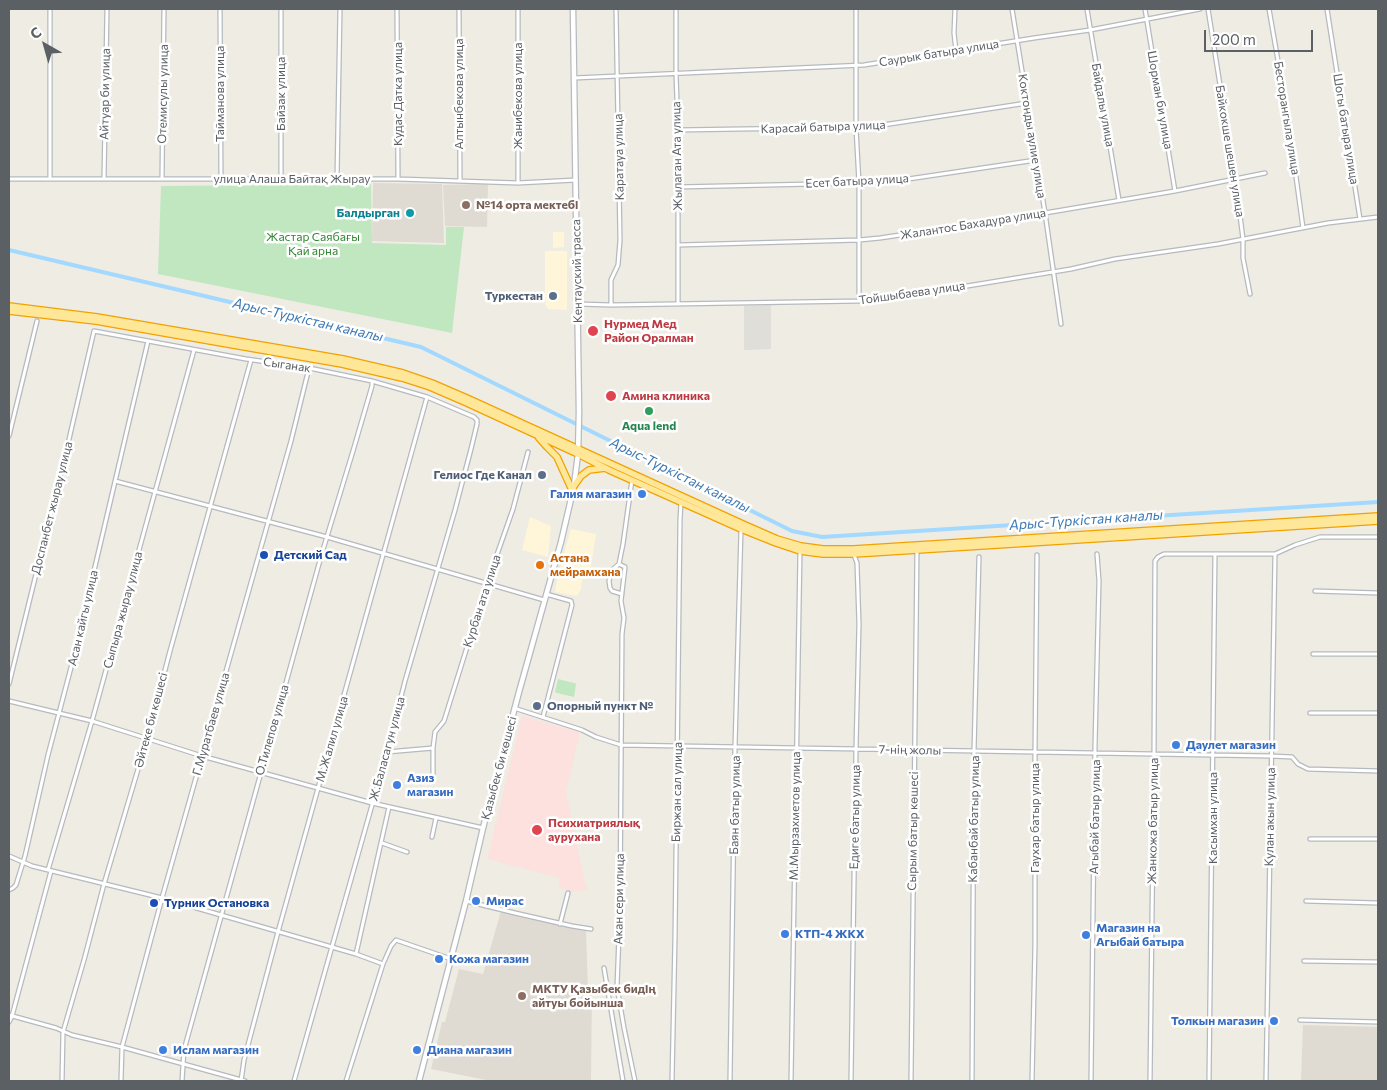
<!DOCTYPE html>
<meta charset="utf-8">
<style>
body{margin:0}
#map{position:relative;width:1387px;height:1090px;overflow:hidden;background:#efece3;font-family:Commissioner,sans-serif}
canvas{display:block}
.frame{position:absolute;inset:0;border:10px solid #5b6065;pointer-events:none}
.north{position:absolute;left:20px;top:20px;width:50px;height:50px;-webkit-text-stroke:4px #fff;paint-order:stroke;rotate:322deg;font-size:14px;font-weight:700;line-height:20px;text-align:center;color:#5b6065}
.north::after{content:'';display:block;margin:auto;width:18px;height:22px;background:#5b6065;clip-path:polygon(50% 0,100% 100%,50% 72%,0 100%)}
.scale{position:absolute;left:1204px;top:30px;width:109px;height:22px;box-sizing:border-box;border:2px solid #5b6065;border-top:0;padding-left:6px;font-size:15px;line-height:18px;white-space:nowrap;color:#5b6065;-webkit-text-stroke:4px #fff;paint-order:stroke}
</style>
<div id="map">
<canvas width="1387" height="1090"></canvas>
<div class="frame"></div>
<div class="north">С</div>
<div class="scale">200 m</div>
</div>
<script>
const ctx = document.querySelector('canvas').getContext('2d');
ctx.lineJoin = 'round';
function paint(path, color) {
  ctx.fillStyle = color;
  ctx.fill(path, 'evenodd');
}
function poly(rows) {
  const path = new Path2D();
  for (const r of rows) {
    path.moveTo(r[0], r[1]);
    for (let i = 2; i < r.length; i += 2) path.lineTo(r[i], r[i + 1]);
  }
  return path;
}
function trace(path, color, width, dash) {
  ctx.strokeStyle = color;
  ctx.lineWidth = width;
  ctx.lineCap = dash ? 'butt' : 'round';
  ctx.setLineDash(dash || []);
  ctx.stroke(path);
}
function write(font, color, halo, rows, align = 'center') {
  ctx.font = font + ' Commissioner,sans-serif';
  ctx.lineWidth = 5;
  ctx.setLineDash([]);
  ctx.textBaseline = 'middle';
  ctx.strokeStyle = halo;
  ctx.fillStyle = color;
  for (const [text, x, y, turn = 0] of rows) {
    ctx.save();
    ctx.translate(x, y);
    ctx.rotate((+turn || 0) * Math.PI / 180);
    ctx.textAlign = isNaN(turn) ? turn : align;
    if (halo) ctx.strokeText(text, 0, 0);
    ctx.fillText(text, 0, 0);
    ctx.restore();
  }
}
paint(poly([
 [553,232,564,232,564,247,553,248],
 [545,251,567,251,567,310,548,309,545,304],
 [530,517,551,526,548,557,522,550],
 [571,529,596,534,589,579,582,579,581,589,577,596,555,592,558,575]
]), '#fff5d8');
paint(poly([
 [771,305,771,349,744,350,744,306]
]), '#dfded8');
paint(poly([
 [373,183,442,184,444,243,372,241],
 [488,184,487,227,445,226,443,185],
 [501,911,586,931,588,991,592,990,591,1081,491,1081,431,1069,442,1022,445,1022,459,969,483,974],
 [1303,1025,1378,1027,1378,1081,1301,1081]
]), '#dfdbd2');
paint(poly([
 [522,716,580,732,566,792,584,879,588,890,571,892,558,887,560,878,487,859]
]), '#fce1df');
paint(poly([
 [371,184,372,243,446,245,446,227,464,227,452,333,158,274,161,186],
 [558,679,574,683,576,684,574,697,557,693,555,692]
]), '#c0e7bf');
trace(poly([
 [9,250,421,347,792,531,822,537,1378,502]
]), '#a3d9ff', 4);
const minor = poly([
 [220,9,221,179],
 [281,9,281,179],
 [397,9,398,179],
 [459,9,460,180],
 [676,9,676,73,678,130,678,304],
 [856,9,856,128,859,183,859,301],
 [955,9,954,33,956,51],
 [1012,9,1045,213,1061,324],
 [1087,9,1119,200],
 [1145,9,1175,191],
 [1208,9,1237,192,1243,239,1243,258,1250,294],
 [1269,9,1288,118,1303,228],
 [1327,9,1360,219],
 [574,78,864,65,1034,38,1090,30,1200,9],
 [678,130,870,127,1027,103],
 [9,179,398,179,518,183,576,180],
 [50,179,50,9],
 [104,179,107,9],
 [162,179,164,9],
 [337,179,340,9],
 [518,183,518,9],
 [677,187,859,183,895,181,1036,160],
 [679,245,859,240,880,238,1045,213,1175,191,1265,173],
 [578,304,611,305,859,301,894,298,1071,269,1115,259,1218,244,1328,223,1378,217],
 [611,305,611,280,618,265,620,240,616,9],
 [9,436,37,321],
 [632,480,623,544,619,564,625,567,621,601,624,618,622,634,620,909,617,987,624,1028,635,1081],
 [115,481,327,537,544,600],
 [619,564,612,570,609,581,610,588,612,591,622,594],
 [1315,591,1378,593],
 [1313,654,1378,654],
 [9,684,67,448,94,331,246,359,309,368,372,381,427,397,474,417,477,420,477,424,471,449,455,510,405,681,387,752,294,1081],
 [9,701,92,721,202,756,372,803,483,828],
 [514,708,582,730,596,737,621,745,1271,756,1292,757,1298,764,1308,769,1378,771],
 [1310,713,1378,713],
 [543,717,572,605,571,601,546,594],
 [387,752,433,748,435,732,444,721,487,583,513,509,528,452],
 [433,776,433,748],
 [432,837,436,818],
 [1310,839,1378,839],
 [382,843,407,852],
 [9,856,32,866,162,898,356,954],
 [48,870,92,721,194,350],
 [9,890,13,888,16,885,25,856,48,755,74,656,148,341],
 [466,901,515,913,572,926,591,929],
 [1306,901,1378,903],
 [560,924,568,893],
 [1304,961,1378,962],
 [383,964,356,954,389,807],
 [604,968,623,1081],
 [9,1015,56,1028,72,1035,122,1047,245,1081],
 [1300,1020,1378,1022],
 [9,1022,12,1016,51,871],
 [62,1081,63,1032,84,960,104,884,147,739,170,651,251,360],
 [121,1081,122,1047,162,898,291,441,309,368],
 [182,1081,184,1050,322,553,353,451,372,386,372,381],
 [241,1081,244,1060,278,932,427,397],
 [346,1081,383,964,391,946,396,940,451,959],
 [672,1081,675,938,680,520,681,502],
 [730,1081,735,747,741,529],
 [791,1081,800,551],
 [851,1081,856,748,859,624,857,563,854,555],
 [911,1081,917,550],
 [972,1081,974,751,979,557],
 [1032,1081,1035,945,1035,752,1037,555],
 [1091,1081,1095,746,1099,581,1097,554],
 [1150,1081,1154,755,1155,561,1158,557,1164,554,1275,554,1295,545,1320,537,1378,537],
 [1209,1081,1215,554],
 [1266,1081,1275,554]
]);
const secondary = poly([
 [419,1081,466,901,483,828,519,692,561,542,574,486,578,454,579,412,573,9]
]);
const trunk = poly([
 [9,306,97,317,343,359,403,373,432,383,469,399,745,525,777,539,801,546,823,549,854,549,1378,516],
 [9,311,96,321,342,364,402,378,430,387,467,403,578,454,609,470,741,529,776,543,800,551,823,554,854,554,1378,521],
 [539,438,547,447,557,457,572,490],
 [574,486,581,476,589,470,605,468]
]);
trace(minor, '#b6babe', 5.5);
trace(secondary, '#b7bbc0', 7);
trace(trunk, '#f2a200', 8);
trace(minor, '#fff', 3);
trace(secondary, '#fff', 4.5);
trace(trunk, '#ffe799', 5.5);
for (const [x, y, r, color] of [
 [466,205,5,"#8d6e63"],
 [410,213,5,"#0f9aa8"],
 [553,296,5,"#5c6f8a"],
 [593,331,6,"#e0444e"],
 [611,396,6,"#e0444e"],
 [649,411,5,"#2e9e5b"],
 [542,475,5,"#5c6f8a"],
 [642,494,5,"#3f7fe0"],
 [264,555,5,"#1a4fb4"],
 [540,565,5,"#e8710a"],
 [537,706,5,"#5c6f8a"],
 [1176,745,5,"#3f7fe0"],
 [397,785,5,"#3f7fe0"],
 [537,830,6,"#e0444e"],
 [476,901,5,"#3f7fe0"],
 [154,903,5,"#1a4fb4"],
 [785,934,5,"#3f7fe0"],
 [1086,935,5,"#3f7fe0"],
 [439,959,5,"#3f7fe0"],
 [522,996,5,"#8d6e63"],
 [1274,1021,5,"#3f7fe0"],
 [163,1050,5,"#3f7fe0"],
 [417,1050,5,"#3f7fe0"]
]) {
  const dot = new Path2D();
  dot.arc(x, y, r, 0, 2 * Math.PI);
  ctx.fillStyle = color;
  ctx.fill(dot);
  trace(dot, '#fff', 2);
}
write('12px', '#5b6065', '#fff', [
 ["Саурык батыра улица",939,53,-9],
 ["Айтуар би улица",105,94,-89],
 ["Отемисулы улица",163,94,-89],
 ["Тайманова улица",220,94,-90],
 ["Байзак улица",281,94,-90],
 ["Кудас Датка улица",398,94,-90],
 ["Алтынбекова улица",459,94,-90],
 ["Жанибекова улица",518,96,-90],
 ["Шорман би улица",1160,100,80],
 ["Байдалы улица",1103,105,80],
 ["Бесторангыла улица",1287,118,81],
 ["Карасай батыра улица",823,127,-2],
 ["Шогы батыра улица",1346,129,81],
 ["Коктонды аулие улица",1032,136,81],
 ["Байкокше шешен улица",1230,151,81],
 ["Жылаган Ата улица",677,156,-91],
 ["Каратауа улица",619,157,-91],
 ["улица Алаша Байтақ Жырау",292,179],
 ["Есет батыра улица",857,181,-3],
 ["Жалантос Бахадура улица",973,224,-9],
 ["Кентауский трасса",577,271,-91],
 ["Тойшыбаева улица",912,293,-8],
 ["Сыганак",287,365,8],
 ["Доспанбет жырау улица",52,508,-76],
 ["Курбан ата улица",482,601,-72],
 ["Сыпыра жырау улица",123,610,-75],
 ["Асан кайгы улица",83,618,-77],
 ["Әйтеке би көшесі",151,720,-75],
 ["Г.Муратбаев улица",211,724,-74],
 ["О.Тилепов улица",272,730,-74],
 ["М.Жалил улица",332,739,-74],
 ["Ж.Баласагун улица",387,749,-75],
 ["7-нің жолы",910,750,1],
 ["Қазыбек би көшесі",499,768,-75],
 ["Биржан сал улица",677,792,-89],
 ["Баян батыр улица",735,805,-89],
 ["М.Мырзахметов улица",795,816,-89],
 ["Едиге батыр улица",855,817,-89],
 ["Агыбай батыр улица",1095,817,-89],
 ["Кулан акын улица",1270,817,-89],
 ["Гаухар батыр улица",1035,818,-90],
 ["Касымхан улица",1213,818,-90],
 ["Кабанбай батыр улица",974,819,-89],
 ["Жанкожа батыр улица",1153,821,-89],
 ["Сырым батыр көшесі",913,831,-89],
 ["Акан сери улица",619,899,-89]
]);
write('bold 12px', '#785e54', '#fff', [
 ["№14 орта мектебі",476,205],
 ["МКТУ Қазыбек бидің",532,989],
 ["айтуы бойынша",532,1003]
], 'left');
write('bold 12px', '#0d838f', '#fff', [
 ["Балдырган",400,213]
], 'right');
write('12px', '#328634', '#fff', [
 ["Жастар Саябағы",313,237],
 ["Қай арна",313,251]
]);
write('bold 12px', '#4e5e75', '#fff', [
 ["Туркестан",543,296],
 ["Гелиос Где Канал",532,475],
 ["Опорный пункт №",547,706,"left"]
], 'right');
write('bold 12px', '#be3a42', '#fff', [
 ["Нурмед Мед",604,324],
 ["Район Оралман",604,338],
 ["Амина клиника",622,396],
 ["Психиатриялық",548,823],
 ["аурухана",548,837]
], 'left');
write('bold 12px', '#27864d', '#fff', [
 ["Aqua lend",649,426]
]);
write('bold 12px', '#366cbe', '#fff', [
 ["Галия магазин",632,494,"right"],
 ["Даулет магазин",1186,745],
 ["Азиз",407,778],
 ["магазин",407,792],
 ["Мирас",486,901],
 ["Магазин на",1096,928],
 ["Агыбай батыра",1096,942],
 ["КТП-4 ЖКХ",795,934],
 ["Кожа магазин",449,959],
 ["Толкын магазин",1264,1021,"right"],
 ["Ислам магазин",173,1050],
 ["Диана магазин",427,1050]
], 'left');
write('bold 12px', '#164399', '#fff', [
 ["Детский Сад",274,555],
 ["Турник Остановка",164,903]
], 'left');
write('bold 12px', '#c56008', '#fff', [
 ["Астана",550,558],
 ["мейрамхана",550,572]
], 'left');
write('italic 14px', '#3c79b5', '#fff', [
 ["Арыс-Түркістан каналы",308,320,13],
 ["Арыс-Түркістан каналы",680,475,26],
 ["Арыс-Түркістан каналы",1086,520,-4]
]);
</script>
